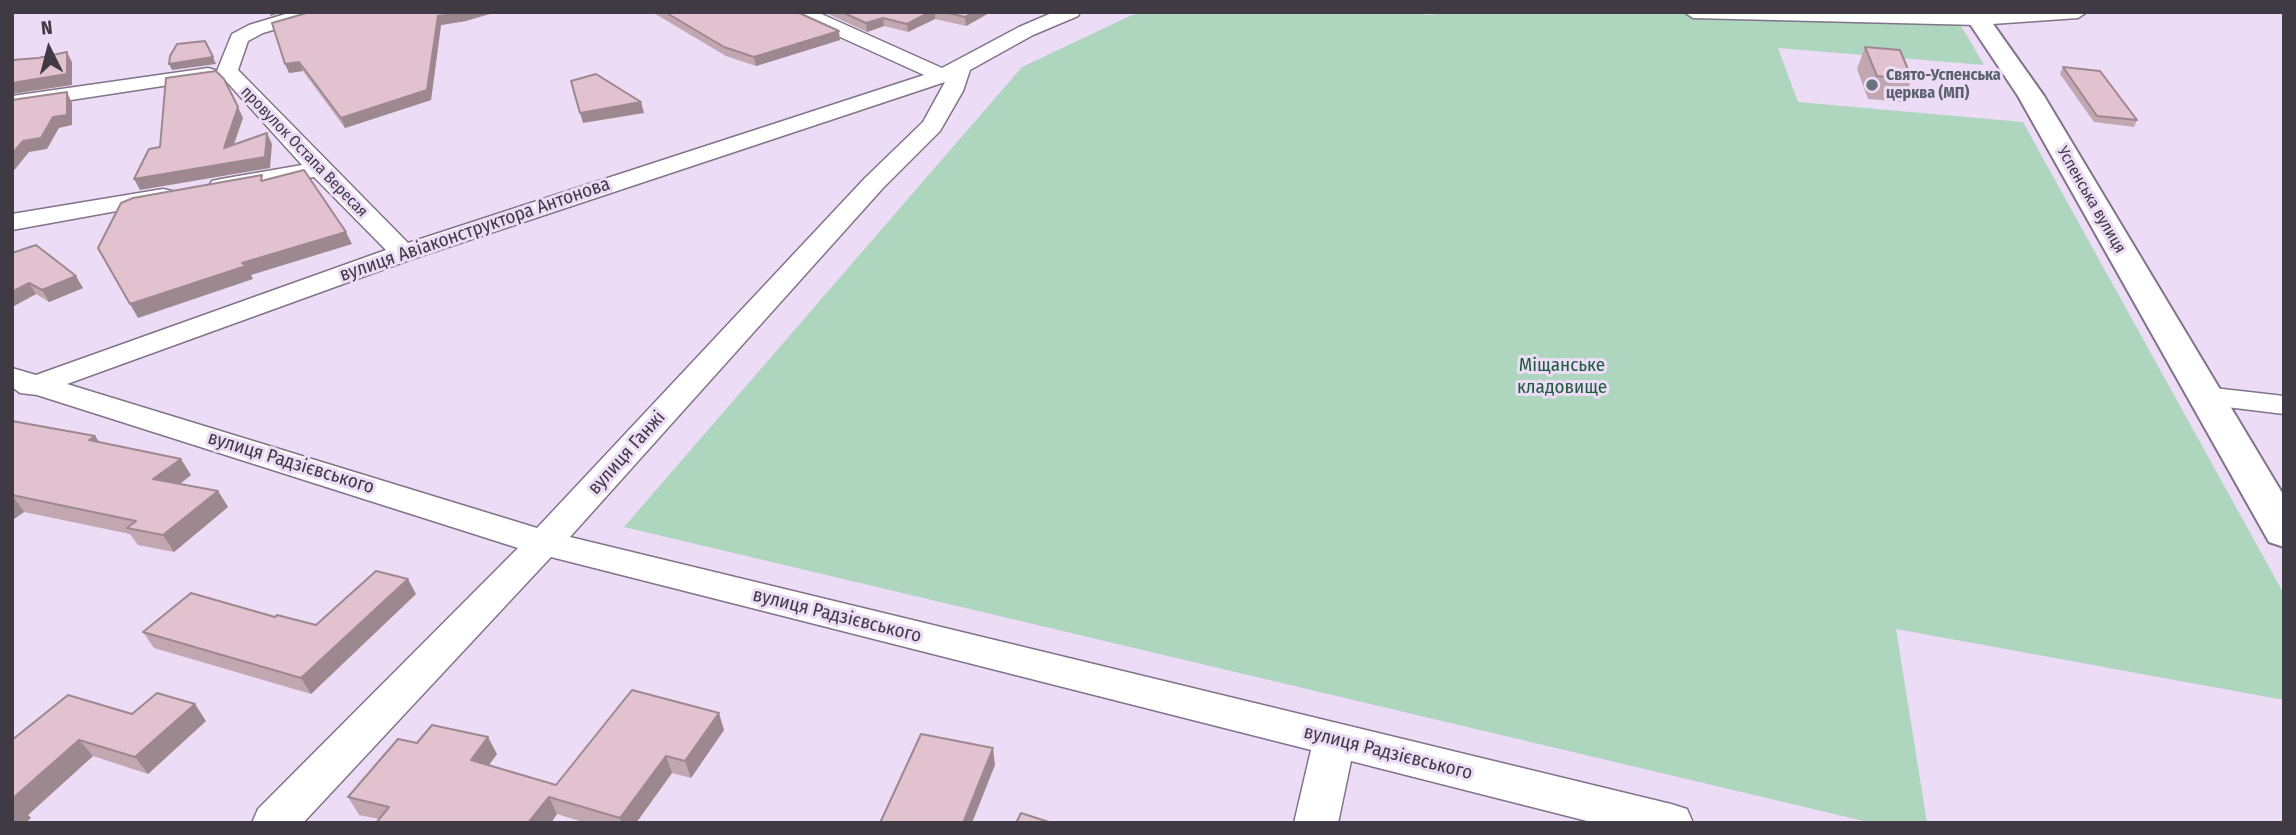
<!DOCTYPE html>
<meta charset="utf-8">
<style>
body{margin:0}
#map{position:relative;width:2296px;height:835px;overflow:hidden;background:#ecdcf6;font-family:"Fira Sans Condensed",sans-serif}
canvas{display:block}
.frame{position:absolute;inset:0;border:14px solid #403a44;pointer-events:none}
.north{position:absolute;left:14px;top:14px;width:70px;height:70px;-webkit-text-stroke:5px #ecdcf6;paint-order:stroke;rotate:354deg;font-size:19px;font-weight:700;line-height:28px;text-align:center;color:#403a44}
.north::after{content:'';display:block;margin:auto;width:24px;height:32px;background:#403a44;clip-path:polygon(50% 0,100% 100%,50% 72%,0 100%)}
</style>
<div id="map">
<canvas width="2296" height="835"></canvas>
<div class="frame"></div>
<div class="north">N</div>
</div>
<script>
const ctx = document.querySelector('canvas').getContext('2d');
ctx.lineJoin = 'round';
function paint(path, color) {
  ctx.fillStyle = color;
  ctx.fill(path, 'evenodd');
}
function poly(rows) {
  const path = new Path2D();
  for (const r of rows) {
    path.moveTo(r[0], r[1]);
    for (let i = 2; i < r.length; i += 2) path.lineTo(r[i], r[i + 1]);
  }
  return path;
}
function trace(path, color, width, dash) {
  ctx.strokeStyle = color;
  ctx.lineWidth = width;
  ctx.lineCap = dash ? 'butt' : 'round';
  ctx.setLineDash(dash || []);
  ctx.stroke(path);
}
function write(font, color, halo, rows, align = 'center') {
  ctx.font = font + ' "Fira Sans Condensed",sans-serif';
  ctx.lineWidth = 6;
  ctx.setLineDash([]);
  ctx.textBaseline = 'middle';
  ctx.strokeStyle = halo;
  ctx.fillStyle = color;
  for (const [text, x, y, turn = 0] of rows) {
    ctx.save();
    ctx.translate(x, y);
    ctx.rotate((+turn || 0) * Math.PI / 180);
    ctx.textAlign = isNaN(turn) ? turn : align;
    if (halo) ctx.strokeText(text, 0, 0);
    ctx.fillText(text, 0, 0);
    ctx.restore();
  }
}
paint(poly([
 [1150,12,1411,12,1428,15,1460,12,1953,12,1984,65,1778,48,1798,102,2023,122,2284,594,2284,700,1896,629,1927,823,1872,823,624,527,1022,67,1132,15]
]), '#aed6bf');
const minor = poly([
 [292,12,322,12,320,16,263,33,248,41,238,70,408,243,924,75,794,16,792,12,817,12,942,68,1019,27,1054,12,1080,12,1078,16,1033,35,970,70,963,91,940,131,883,188,570,537,1671,804,1687,809,1693,823,1595,823,1351,761,1338,823,1294,823,1311,750,551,557,303,823,252,823,258,809,518,548,37,395,20,393,12,387,12,368,36,375,386,250,314,177,221,193,212,191,209,186,212,181,221,179,302,165,217,71,232,34,249,25,292,12],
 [945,82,923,122,865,178,537,528,67,384,412,259,945,82],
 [1684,12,1978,13,2087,12,2078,18,1978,25,1693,18,1684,12],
 [208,68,215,70,218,74,215,78,12,109,12,96,208,68],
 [163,189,172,191,175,196,172,201,12,230,12,214,163,189],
 [2205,387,2284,396,2284,414,2194,403,2190,396,2194,389,2205,387]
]);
const tertiary = poly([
 [1958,12,1986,14,2044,96,2284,496,2284,547,2269,542,2018,96,1970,24,1958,12]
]);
trace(minor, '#817389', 3);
trace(tertiary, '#817389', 4);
paint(minor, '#fff');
paint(tertiary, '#fff');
paint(poly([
 [310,12,466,21,441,25,431,100,345,128,303,71,289,73],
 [652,12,797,12,840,40,756,66,726,56],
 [824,12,991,12,966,26,935,19,908,32,884,26,867,32],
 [1865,47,1912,79,1903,102,1868,99,1857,69],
 [2063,67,2137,120,2134,127,2094,122,2060,74],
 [12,253,83,288,49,302,36,294,12,307],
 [12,421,95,436,99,442,191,475,180,484,218,491,228,507,174,552,138,545,130,534,24,512,14,519,12,519],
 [416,594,311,694,154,648,143,632,275,617,316,625],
 [206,721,148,774,93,756,28,815,31,818,25,823,12,740],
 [724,730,691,778,672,773,636,823,586,823,557,814,551,823,376,823,379,819,359,815,348,797,417,743,497,754,489,765,556,785]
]), '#c2a7b1');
paint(poly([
 [269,12,282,12,271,16],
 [465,12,497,12,466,21,441,25,431,100,345,128,341,118,438,16],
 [930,12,935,12,935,19,908,32,907,24],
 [974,12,991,12,966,26,965,17],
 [883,18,884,26,867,32,866,23],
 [839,31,840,40,756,66,754,57],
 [67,52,72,62,72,85,12,94,12,83],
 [213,57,216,64,172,70,169,64],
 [299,62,303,71,289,73,285,64],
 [67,92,72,103,72,125,59,128,47,149,29,152,12,173,12,154],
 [641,102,644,113,583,123,580,113],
 [238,107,243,118,229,159,224,148],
 [267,133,272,144,270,168,140,190,134,179],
 [346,232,352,244,251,275,253,279,138,318,130,304,242,263],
 [76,276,83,288,49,302,42,290],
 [29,283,36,294,12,307,12,292],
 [95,436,106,452,89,440],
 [181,459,191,475,164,496,153,479],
 [218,491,228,507,174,552,163,535],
 [12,495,24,512,14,519,12,517],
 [408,579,416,594,311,694,301,678],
 [195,704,206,721,148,774,135,757],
 [719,713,724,730,691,778,685,761],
 [488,737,497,754,480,777,471,760],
 [79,740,93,756,28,815,31,818,25,823,12,823,12,799],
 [993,748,995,765,972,823,963,823],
 [666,756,672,773,636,823,622,823,620,818],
 [549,797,557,814,551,823,528,823]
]), '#9e8890');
const building = poly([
 [310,12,465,12,438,16,427,90,341,118,299,62,285,64,272,23,310,12],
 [665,12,797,12,839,31,754,57,724,47,665,12],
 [842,12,930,12,907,24,883,18,866,23,842,12],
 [944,12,974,12,965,17,944,12],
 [205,41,213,57,169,64,170,56,177,44,205,41],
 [1865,47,1900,50,1912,79,1877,76,1865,47],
 [67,52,67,74,12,83,12,60,38,58,67,52],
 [2063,67,2100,71,2137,120,2097,116,2063,67],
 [216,71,224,79,238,107,224,148,267,133,265,157,134,179,149,149,160,147,166,78,216,71],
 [596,74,641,102,580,113,571,81,596,74],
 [67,92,67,115,53,117,41,138,23,141,12,154,12,100,67,92],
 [304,170,346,232,242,263,246,266,130,304,98,248,121,203,133,198,262,175,261,181,304,170],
 [36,245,76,276,42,290,29,283,12,292,12,253,36,245],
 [12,421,95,436,89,440,181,459,153,479,218,491,163,535,127,528,136,521,12,495,12,421],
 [376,571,408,579,301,678,143,632,191,593,275,617,277,615,316,625,376,571],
 [632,690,719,713,685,761,666,756,620,818,549,797,528,823,376,823,389,807,348,797,398,739,417,743,432,725,488,737,471,760,556,785,632,690],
 [157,693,195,704,135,757,79,740,12,799,12,740,68,695,132,714,157,693],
 [921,734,993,748,963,823,880,823,921,734],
 [1021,813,1052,823,1016,823,1021,813]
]);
paint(building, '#e1c2ce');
trace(building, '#9e8890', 2);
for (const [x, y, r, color] of [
 [1872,85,7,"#6b7280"]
]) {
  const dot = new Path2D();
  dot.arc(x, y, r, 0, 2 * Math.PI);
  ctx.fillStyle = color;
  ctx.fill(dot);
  trace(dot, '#ecdcf6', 2.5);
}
write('bold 16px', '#5b616d', '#ecdcf6', [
 ["Свято-Успенська",1886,76],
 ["церква (МП)",1886,94]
], 'left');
write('16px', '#403a44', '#ecdcf6', [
 ["провулок Остапа Вересая",304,152,46],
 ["Успенська вулиця",2091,200,60]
]);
write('19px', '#403a44', '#ecdcf6', [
 ["вулиця Авіаконструктора Антонова",475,230,-19],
 ["вулиця Ганжі",627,453,-48],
 ["вулиця Радзієвського",291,463,17],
 ["вулиця Радзієвського",837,616,14],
 ["вулиця Радзієвського",1388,753,14]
]);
write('19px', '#1d5b3e', '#ecdcf6', [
 ["Міщанське",1562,366],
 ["кладовище",1562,388]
]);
</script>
